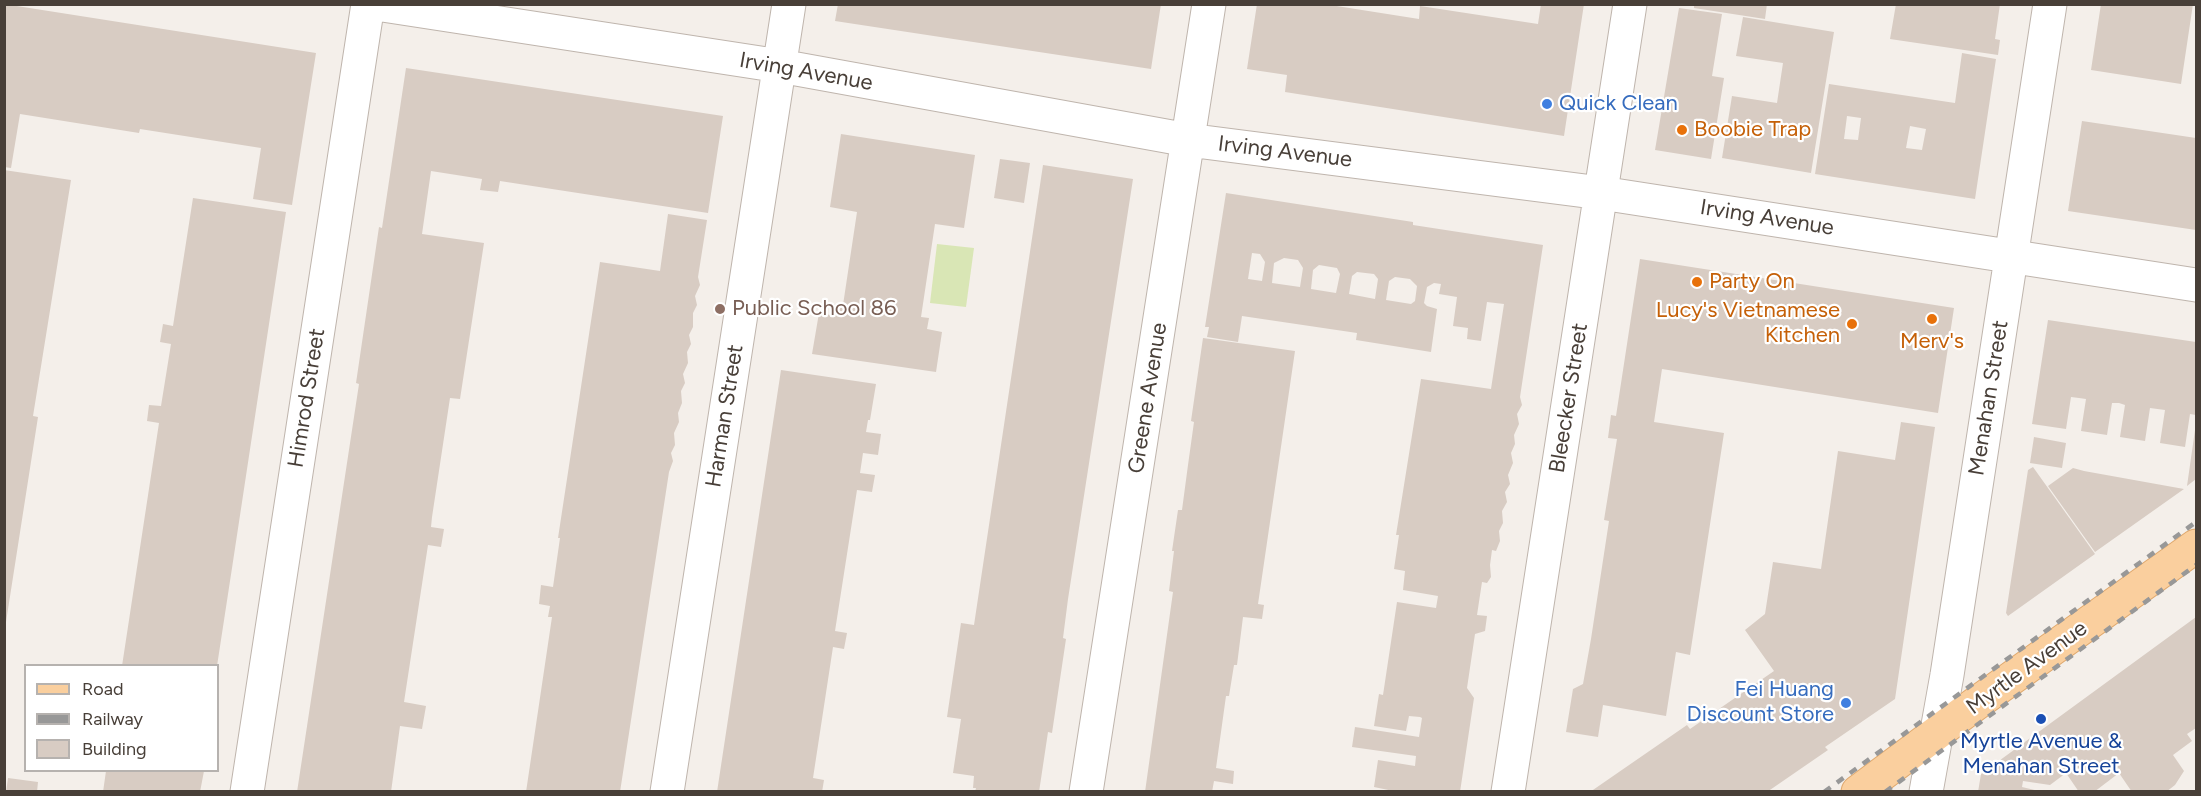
<!DOCTYPE html>
<style>
body{margin:0}
#map{position:relative;width:2201px;height:796px;overflow:hidden;background:#f4efea;font-family:Figtree,sans-serif}
canvas{display:block}
.frame{position:absolute;inset:0;border:6px solid #483f38;pointer-events:none}
.legend{position:absolute;left:24px;top:664px;width:195px;height:108px;box-sizing:border-box;background:#fff;border:2px solid #b6b2af;margin:0;padding:8px 10px;list-style:none;font-size:18px;color:#483f38}
.legend li{display:flex;align-items:center;gap:12px;height:30px}
.legend b{width:30px;border:2px solid #b6b2af}
</style>
<div id="map">
<canvas width="2201" height="796"></canvas>
<div class="frame"></div>
<ul class="legend">
<li><b style="height:8px;background:#facf9e"></b>Road</li>
<li><b style="height:8px;background:#989898"></b>Railway</li>
<li><b style="height:16px;background:#d8ccc3"></b>Building</li>
</ul>
</div>
<script>
const ctx = document.querySelector('canvas').getContext('2d');
ctx.lineJoin = 'round';
function paint(path, color) {
  ctx.fillStyle = color;
  ctx.fill(path, 'evenodd');
}
function poly(rows) {
  const path = new Path2D();
  for (const r of rows) {
    path.moveTo(r[0], r[1]);
    for (let i = 2; i < r.length; i += 2) path.lineTo(r[i], r[i + 1]);
  }
  return path;
}
function trace(path, color, width, dash) {
  ctx.strokeStyle = color;
  ctx.lineWidth = width;
  ctx.lineCap = dash ? 'butt' : 'round';
  ctx.setLineDash(dash || []);
  ctx.stroke(path);
}
function write(font, color, halo, rows, align = 'center') {
  ctx.font = font + ' Figtree,sans-serif';
  ctx.lineWidth = 4.5;
  ctx.setLineDash([]);
  ctx.textBaseline = 'middle';
  ctx.strokeStyle = halo;
  ctx.fillStyle = color;
  for (const [text, x, y, turn = 0] of rows) {
    ctx.save();
    ctx.translate(x, y);
    ctx.rotate((+turn || 0) * Math.PI / 180);
    ctx.textAlign = isNaN(turn) ? turn : align;
    if (halo) ctx.strokeText(text, 0, 0);
    ctx.fillText(text, 0, 0);
    ctx.restore();
  }
}
paint(poly([
 [937,244,974,248,966,307,930,303]
]), '#d9e6b5');
paint(poly([
 [4,4,316,53,292,205,253,199,261,148,140,129,139,133,20,114,11,168,4,167],
 [838,4,1161,4,1151,69,835,21],
 [1257,4,1324,4,1419,19,1420,6,1538,24,1541,4,1584,4,1564,136,1285,92,1287,75,1247,69],
 [1694,4,1767,4,1765,19,1694,8],
 [1896,4,2000,4,1995,39,2000,40,1998,55,1890,39],
 [2101,4,2193,4,2181,84,2091,70],
 [1679,8,1722,14,1712,76,1724,78,1711,159,1655,150],
 [1743,17,1834,32,1811,173,1722,158,1732,96,1777,103,1783,63,1736,56],
 [1962,53,1996,59,1975,199,1815,174,1829,84,1955,103],
 [1847,116,1861,118,1858,140,1844,139],
 [1910,126,1926,129,1922,150,1906,148],
 [406,68,723,116,708,213,500,181,498,192,480,190,482,179,431,171,422,234,484,243,460,399,450,398,432,517,431,527,444,529,441,547,428,545,404,702,426,706,422,729,400,726,391,792,297,792,359,384,356,383,379,227,382,228],
 [2082,121,2196,138,2196,230,2068,211],
 [841,134,975,155,964,228,935,224,921,317,929,318,927,329,942,332,936,372,812,354,819,313,831,315,833,304,843,305,857,212,830,207],
 [1000,159,1030,163,1024,203,994,198],
 [1043,165,1133,179,1068,599,1063,638,1066,639,1052,733,1048,732,1039,792,975,792,976,788,973,788,974,776,953,773,961,719,947,717,961,623,974,625],
 [4,170,71,180,33,416,38,417,6,622],
 [1226,193,1413,222,1413,225,1543,245,1520,397,1522,405,1517,414,1519,424,1514,435,1515,444,1511,453,1513,463,1508,475,1510,484,1505,492,1507,502,1502,511,1503,523,1499,531,1500,541,1496,551,1492,550,1490,565,1491,577,1487,583,1482,582,1477,615,1487,616,1485,631,1475,634,1467,688,1474,698,1460,792,1398,792,1374,787,1378,760,1415,766,1416,756,1352,747,1355,727,1419,737,1422,718,1420,717,1409,716,1406,731,1374,726,1379,694,1383,695,1397,602,1436,608,1438,596,1403,590,1405,571,1394,569,1399,535,1396,535,1421,379,1491,389,1504,304,1487,302,1481,341,1467,339,1468,328,1453,326,1457,297,1439,294,1441,284,1434,283,1427,287,1424,303,1427,306,1437,309,1431,352,1356,340,1357,333,1242,316,1238,342,1207,337,1209,327,1205,327],
 [1252,253,1260,254,1265,262,1262,281,1248,279],
 [1284,258,1298,260,1303,268,1300,287,1272,283,1274,263],
 [1319,265,1337,268,1340,274,1336,293,1311,289,1313,270],
 [1357,272,1374,274,1378,279,1375,299,1349,294,1352,276],
 [1395,277,1410,279,1417,286,1415,301,1411,304,1386,300,1389,281],
 [193,198,286,212,232,568,217,666,122,666,159,423,147,421,149,405,161,406,171,344,160,342,163,324,173,326],
 [668,214,707,220,698,277,700,285,695,296,697,305,693,313,693,327,689,335,691,344,687,352,688,363,683,374,685,383,681,391,682,403,678,413,679,422,674,433,675,445,671,453,673,461,669,472,620,792,526,792,552,617,548,617,550,606,539,604,541,585,553,587,560,538,558,538,600,262,660,271],
 [1640,259,1954,308,1938,413,1662,369,1654,422,1724,433,1690,655,1676,652,1666,716,1603,705,1598,737,1566,732,1573,689,1583,684,1591,639,1609,521,1604,520,1617,439,1608,438,1611,415,1616,416],
 [2048,320,2196,342,2196,415,2190,414,2185,447,2160,443,2165,410,2150,408,2145,441,2120,437,2125,405,2119,403,2112,403,2107,435,2081,431,2086,399,2079,398,2071,397,2066,429,2032,424],
 [1203,338,1295,351,1258,604,1264,605,1262,619,1243,617,1237,665,1234,665,1229,696,1226,696,1216,768,1234,771,1233,784,1214,781,1212,792,1145,792,1173,592,1169,591,1174,551,1172,551,1178,510,1182,510,1188,465,1194,422,1191,421],
 [781,370,876,384,870,420,868,420,866,432,881,434,878,455,863,453,860,473,875,475,872,492,857,490,835,631,847,633,844,649,833,647,813,778,824,780,822,792,717,792],
 [1901,422,1935,427,1895,699,1825,747,1828,750,1767,792,1590,792,1687,725,1690,729,1774,671,1745,630,1765,614,1773,562,1821,569,1838,451,1895,460],
 [2195,430,2196,479,2187,486],
 [2034,437,2066,443,2062,468,2030,463],
 [2033,467,2095,554,2008,616,2006,613,2028,470],
 [2073,468,2084,471,2184,489,2095,552,2048,486],
 [2196,617,2196,728,2187,734,2192,741,2173,755,2184,771,2175,785,2166,792,2132,792,2119,773,2094,792,2079,792,2066,773,2050,785,2023,781,2022,787,2043,792,1978,792,1981,774],
 [106,771,204,771,200,792,103,792],
 [8,778,38,782,37,792,6,792]
]), '#d8ccc3');
const minor = poly([
 [376,4,780,66,1188,140,1601,193,2196,285],
 [247,792,368,4],
 [667,792,789,4],
 [1086,792,1209,4],
 [1508,792,1630,4],
 [1926,792,1947,675,2050,4]
]);
const primary = poly([
 [1858,792,1974,705,2196,546]
]);
trace(minor, '#bfb5ad', 35);
trace(primary, '#dfa86d', 35);
trace(minor, '#fff', 33);
trace(primary, '#facf9e', 33);
trace(poly([
 [1824,792,2196,522],
 [1885,792,2196,565]
]), '#989898', 4.5, [8, 8]);
for (const [x, y, r, color] of [
 [1547,104,6,"#3f7fe0"],
 [1682,130,6,"#e8710a"],
 [1697,282,6,"#e8710a"],
 [720,309,6,"#8d6e63"],
 [1932,319,6,"#e8710a"],
 [1852,324,6,"#e8710a"],
 [1846,703,6,"#3f7fe0"],
 [2041,719,6,"#1a4fb4"]
]) {
  const dot = new Path2D();
  dot.arc(x, y, r, 0, 2 * Math.PI);
  ctx.fillStyle = color;
  ctx.fill(dot);
  trace(dot, '#fff', 2);
}
write('22px', '#483f38', '#fff', [
 ["Irving Avenue",806,72,10],
 ["Irving Avenue",1285,152,7],
 ["Irving Avenue",1767,218,9],
 ["Himrod Street",307,398,-81],
 ["Greene Avenue",1148,398,-81],
 ["Bleecker Street",1569,398,-81],
 ["Menahan Street",1989,398,-81],
 ["Harman Street",725,416,-81],
 ["Myrtle Avenue",2027,668,-36]
]);
write('22px', '#366cbe', '#fff', [
 ["Quick Clean",1559,104],
 ["Fei Huang",1834,690,"right"],
 ["Discount Store",1834,715,"right"]
], 'left');
write('22px', '#c56008', '#fff', [
 ["Boobie Trap",1694,130],
 ["Party On",1709,282],
 ["Lucy's Vietnamese",1840,311,"right"],
 ["Kitchen",1840,336,"right"],
 ["Merv's",1932,342,"center"]
], 'left');
write('22px', '#785e54', '#fff', [
 ["Public School 86",732,309]
], 'left');
write('22px', '#164399', '#fff', [
 ["Myrtle Avenue &",2041,742],
 ["Menahan Street",2041,767]
]);
</script>
